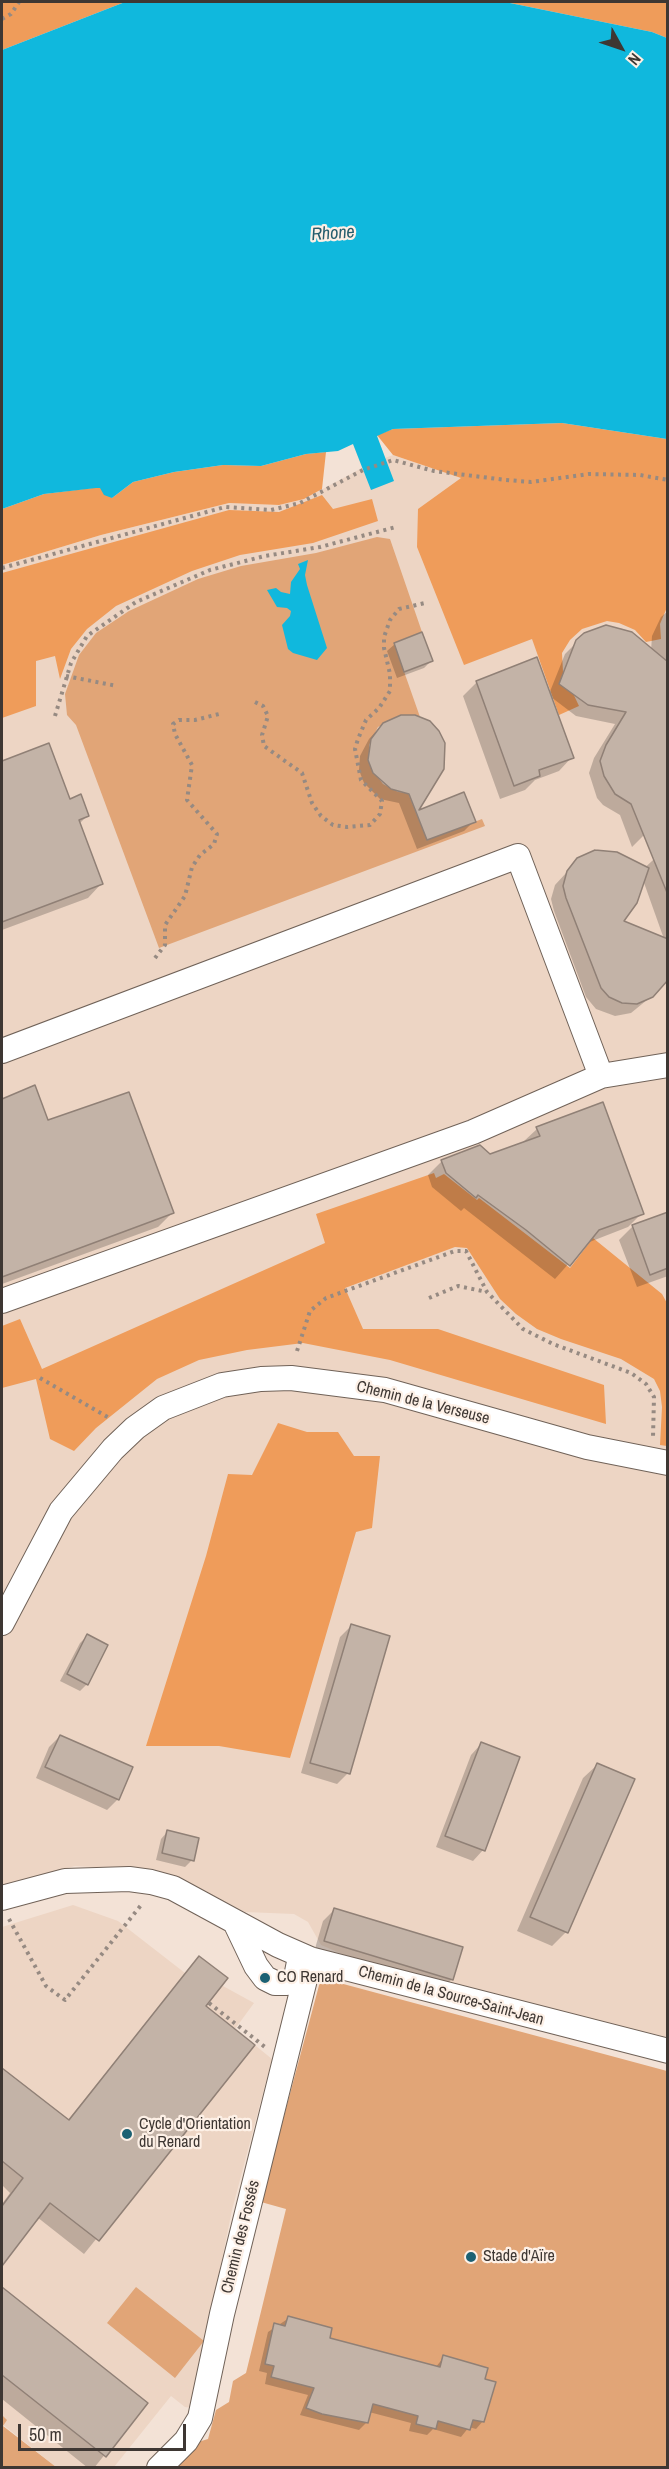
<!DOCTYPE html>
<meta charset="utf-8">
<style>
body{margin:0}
#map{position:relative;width:669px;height:2469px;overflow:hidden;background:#f3e2d6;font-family:"Archivo Narrow",sans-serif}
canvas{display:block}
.frame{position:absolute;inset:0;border:3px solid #3e3733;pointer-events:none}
.north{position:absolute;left:591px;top:18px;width:60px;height:60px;-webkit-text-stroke:4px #fdf0e6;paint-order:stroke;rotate:130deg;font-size:16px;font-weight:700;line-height:24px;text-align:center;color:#3e3733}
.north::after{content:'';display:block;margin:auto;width:21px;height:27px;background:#3e3733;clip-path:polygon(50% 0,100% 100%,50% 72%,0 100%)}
.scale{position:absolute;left:18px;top:2424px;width:168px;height:27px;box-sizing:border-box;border:3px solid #3e3733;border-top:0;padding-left:8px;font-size:18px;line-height:21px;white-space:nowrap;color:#3e3733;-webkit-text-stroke:4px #fdf0e6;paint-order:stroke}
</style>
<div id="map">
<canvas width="669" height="2469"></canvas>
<div class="frame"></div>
<div class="north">N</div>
<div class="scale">50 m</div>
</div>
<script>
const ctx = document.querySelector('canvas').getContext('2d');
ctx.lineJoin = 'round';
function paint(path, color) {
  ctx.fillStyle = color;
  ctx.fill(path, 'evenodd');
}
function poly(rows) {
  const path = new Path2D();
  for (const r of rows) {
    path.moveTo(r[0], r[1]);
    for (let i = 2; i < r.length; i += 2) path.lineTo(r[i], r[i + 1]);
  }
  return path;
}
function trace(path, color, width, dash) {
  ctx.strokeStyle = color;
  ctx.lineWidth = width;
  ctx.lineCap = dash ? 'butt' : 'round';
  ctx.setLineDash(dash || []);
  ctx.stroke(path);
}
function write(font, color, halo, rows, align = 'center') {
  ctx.font = font + ' "Archivo Narrow",sans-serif';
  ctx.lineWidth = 4.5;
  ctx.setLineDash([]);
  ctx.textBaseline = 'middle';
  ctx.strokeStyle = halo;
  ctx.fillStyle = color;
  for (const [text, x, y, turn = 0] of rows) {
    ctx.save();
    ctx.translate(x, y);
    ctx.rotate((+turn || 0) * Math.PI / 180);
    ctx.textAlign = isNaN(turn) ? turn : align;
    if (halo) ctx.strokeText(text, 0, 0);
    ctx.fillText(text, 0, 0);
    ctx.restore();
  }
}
paint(poly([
 [377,435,385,458,393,455,462,478,667,485,667,2037,545,2010,342,1954,321,1945,308,1922,294,1914,245,1912,193,1885,148,1870,75,1866,2,1886,2,565,101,535,229,503,279,505,304,499,362,468,353,444],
 [73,1905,118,1921,185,1973,199,1956,228,1978,223,1986,254,2003,235,2029,272,2059,232,2210,192,2408,185,2407,171,2396,114,2467,56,2467,2,2424,2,1927]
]), '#edd5c4');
paint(poly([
 [377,537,390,539,422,632,394,643,420,717,401,715,378,727,369,745,370,767,383,784,398,792,408,793,427,840,482,819,485,826,159,948,76,725,67,715,65,694,79,655,96,633,129,611,198,579,241,566,316,553],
 [321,1978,667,2071,667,2467,173,2468,198,2442,208,2439,216,2410,229,2402,233,2381,246,2373,286,2209,261,2202],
 [136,2287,204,2341,175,2378,107,2323],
 [2,2415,7,2420,3,2426,56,2467,2,2467]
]), '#e1a577');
paint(poly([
 [2,2,125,2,2,50],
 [505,2,667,2,667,38,652,32],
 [562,423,667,439,668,605,660,624,661,639,646,642,635,630,619,623,607,621,582,629,570,640,562,653,563,672,579,706,559,715,532,639,464,665,417,547,418,509,461,478,393,455,377,435,393,429],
 [326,452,322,489,304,499,279,505,229,503,101,535,2,565,2,509,44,494,100,487,112,498,133,482,174,472,223,465,261,466,306,454],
 [322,495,333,509,372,499,378,521,313,543,240,555,192,571,116,606,87,629,71,649,60,679,55,656,36,661,36,706,2,718,2,573,229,510,279,512],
 [434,1173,436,1178,444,1174,477,1200,479,1198,570,1268,593,1238,662,1294,668,1305,667,1446,660,1445,662,1407,660,1391,654,1379,621,1359,561,1339,537,1329,516,1314,500,1299,467,1248,455,1247,345,1288,363,1329,438,1329,604,1385,606,1424,390,1360,303,1343,247,1350,199,1360,157,1379,96,1428,74,1451,50,1439,36,1379,2,1388,2,1326,20,1319,42,1369,325,1243,316,1214],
 [278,1423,307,1432,338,1432,354,1456,380,1456,372,1528,356,1532,290,1758,219,1746,146,1746,206,1556,228,1474,252,1475]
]), '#ef9c5a');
paint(poly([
 [125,2,505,2,652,32,667,38,667,439,562,423,393,429,377,436,394,481,371,490,353,444,338,451,306,454,261,466,223,465,174,472,133,482,112,498,104,495,100,488,96,488,44,494,2,509,2,50],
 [308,560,305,575,307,585,327,648,317,660,293,653,288,649,282,625,290,616,291,611,287,608,277,607,267,590,276,588,281,592,290,594,291,582,300,569,298,564]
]), '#10b8dd');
paint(poly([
 [668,611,668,800,643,836,632,847,620,815,603,805,597,798,589,773,594,758,615,724,576,716,551,697,572,757,559,771,535,780,525,790,500,799,463,696,477,682,549,694,565,654,577,642,596,629,606,626,623,629,651,651,652,636,661,617],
 [395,644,431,661,424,668,397,678,387,651],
 [379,728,442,768,415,812,464,794,474,821,464,831,417,849,399,803,380,799,364,783,359,770,360,756,369,739],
 [48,745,69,800,88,815,79,824,101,884,88,898,2,930,2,762],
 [668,846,668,975,658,991,631,1013,615,1016,596,1009,586,997,554,911,551,899,555,885,578,860,620,891],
 [643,880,664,939,622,922],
 [35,1087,47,1122,172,1213,158,1227,2,1284,2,1101],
 [537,1129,642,1213,628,1227,587,1243,555,1279,464,1208,461,1211,432,1187,428,1175,442,1161,490,1156,523,1142],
 [668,1214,668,1276,637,1287,619,1240,633,1226],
 [351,1626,348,1773,337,1784,301,1773,340,1637],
 [87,1636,87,1684,80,1691,60,1681,80,1643],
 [60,1736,118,1799,107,1810,36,1778,49,1747],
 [481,1744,483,1850,473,1861,436,1847,471,1755],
 [597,1765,633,1780,566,1932,552,1946,517,1931,583,1778],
 [168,1831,192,1860,185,1867,156,1860,161,1839],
 [334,1910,452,1979,441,1990,314,1952,323,1921],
 [199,1958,204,2006,253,2045,84,2254,37,2217,2,2263,2,2204,10,2193,2,2185,2,2070,67,2121],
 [2,2289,146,2403,94,2468,88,2468,2,2399],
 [289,2318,328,2339,435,2368,444,2357,483,2380,483,2421,476,2429,469,2427,461,2437,433,2429,427,2435,409,2431,411,2423,369,2412,367,2422,359,2430,300,2415,308,2395,265,2384,267,2373,259,2371,268,2332]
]), '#0003');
const building = poly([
 [606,625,632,632,668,662,668,895,631,804,615,794,604,776,600,761,606,745,626,712,588,705,559,684,576,640,584,633,606,625],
 [422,632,433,661,404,672,394,643,422,632],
 [537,657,574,758,539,770,540,776,514,786,476,681,537,657],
 [401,715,415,715,430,721,439,731,445,743,444,769,419,810,464,792,476,822,427,840,409,794,391,789,373,773,368,760,371,739,383,723,401,715],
 [49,743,70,799,81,794,89,816,79,820,103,884,2,922,2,761,49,743],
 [595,850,617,852,649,868,637,903,624,921,668,939,668,980,653,997,637,1004,622,1003,609,997,601,988,566,898,563,886,567,871,577,858,595,850],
 [35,1085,48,1120,129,1092,174,1213,2,1277,2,1099,35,1085],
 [603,1102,644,1214,599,1230,570,1266,526,1230,478,1195,476,1198,446,1173,441,1160,480,1145,490,1154,540,1136,536,1127,603,1102],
 [668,1212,668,1268,650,1275,632,1225,668,1212],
 [351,1624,390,1636,350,1774,310,1763,351,1624],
 [87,1634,108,1645,88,1685,67,1674,87,1634],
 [60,1735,133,1767,119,1800,45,1767,60,1735],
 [481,1742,520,1757,485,1851,445,1836,481,1742],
 [597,1763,635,1779,568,1933,530,1917,597,1763],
 [167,1830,199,1838,194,1861,162,1853,167,1830],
 [334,1908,463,1947,453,1980,324,1941,334,1908],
 [199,1956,228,1978,206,2006,255,2045,99,2241,50,2203,2,2266,2,2206,23,2178,2,2161,2,2068,69,2120,199,1956],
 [2,2287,148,2403,106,2457,2,2375,2,2287],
 [288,2316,332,2328,330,2338,440,2367,443,2355,488,2368,485,2379,496,2382,484,2422,473,2420,470,2430,438,2421,436,2429,416,2424,418,2416,373,2404,368,2423,322,2414,306,2408,314,2388,271,2377,274,2366,265,2364,274,2323,285,2326,288,2316]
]);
paint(building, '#c3b3a7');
trace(building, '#908076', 1.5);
const minor = poly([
 [2,1051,518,856,601,1076],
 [2,1301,473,1132,601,1076,668,1065],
 [2,1623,61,1511,113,1449,135,1428,163,1408,222,1385,261,1379,291,1378,385,1390,587,1447,668,1463],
 [2,1898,65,1881,129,1879,151,1882,173,1888,278,1945,310,1959,668,2051],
 [235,1922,256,1966,265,1978,275,1983,287,1983,296,1977,300,1957],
 [159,2468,186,2441,200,2418,222,2314,310,1959]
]);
trace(minor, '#706258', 26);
trace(poly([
 [2,19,11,14,19,2],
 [2,568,225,507,271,510,300,503,363,470,393,460,434,471,506,480,531,482,589,474,640,475,668,480],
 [66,676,117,686],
 [255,702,263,706,268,716,262,735,264,746,302,773,312,803,321,816,333,825,347,827,370,825,380,814,382,801,361,780,355,749,358,739,366,720,379,708,390,691,390,674,384,648,384,637,390,620,399,609,425,603],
 [55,716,71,663,87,636,136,602,210,570,265,556,320,547,396,527],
 [155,958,165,945,165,925,185,896,192,867,200,855,214,844,217,834,187,800,192,765,175,734,173,724,179,720,195,720,223,713],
 [429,1298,458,1286,487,1292],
 [297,1351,310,1311,326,1298,455,1251,466,1251,487,1292,523,1329,553,1344,631,1373,646,1384,654,1397,653,1437],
 [40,1378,111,1419],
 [9,1919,46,1986,65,2000,142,1904],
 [209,2003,265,2047]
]), '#968a82', 4, [3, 4.5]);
trace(minor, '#fff', 24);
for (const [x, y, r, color] of [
 [265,1978,6,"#1c6173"],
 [127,2134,6,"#1c6173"],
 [471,2257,6,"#1c6173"]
]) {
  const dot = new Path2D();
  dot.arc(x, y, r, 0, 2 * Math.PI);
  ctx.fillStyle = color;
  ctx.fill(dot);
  trace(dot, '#fdf0e6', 2);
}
write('16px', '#3e3733', '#fdf0e6', [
 ["Chemin de la Verseuse",423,1403,14],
 ["Chemin de la Source-Saint-Jean",451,1996,15],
 ["Chemin des Fossés",241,2237,-76]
]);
write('16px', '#3e3733', '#fdf0e6', [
 ["CO Renard",277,1978],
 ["Cycle d'Orientation",139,2125],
 ["du Renard",139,2143],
 ["Stade d'Aïre",483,2257]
], 'left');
write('italic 18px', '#245d6d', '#fdf0e6', [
 ["Rhone",333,234,-4]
]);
</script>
